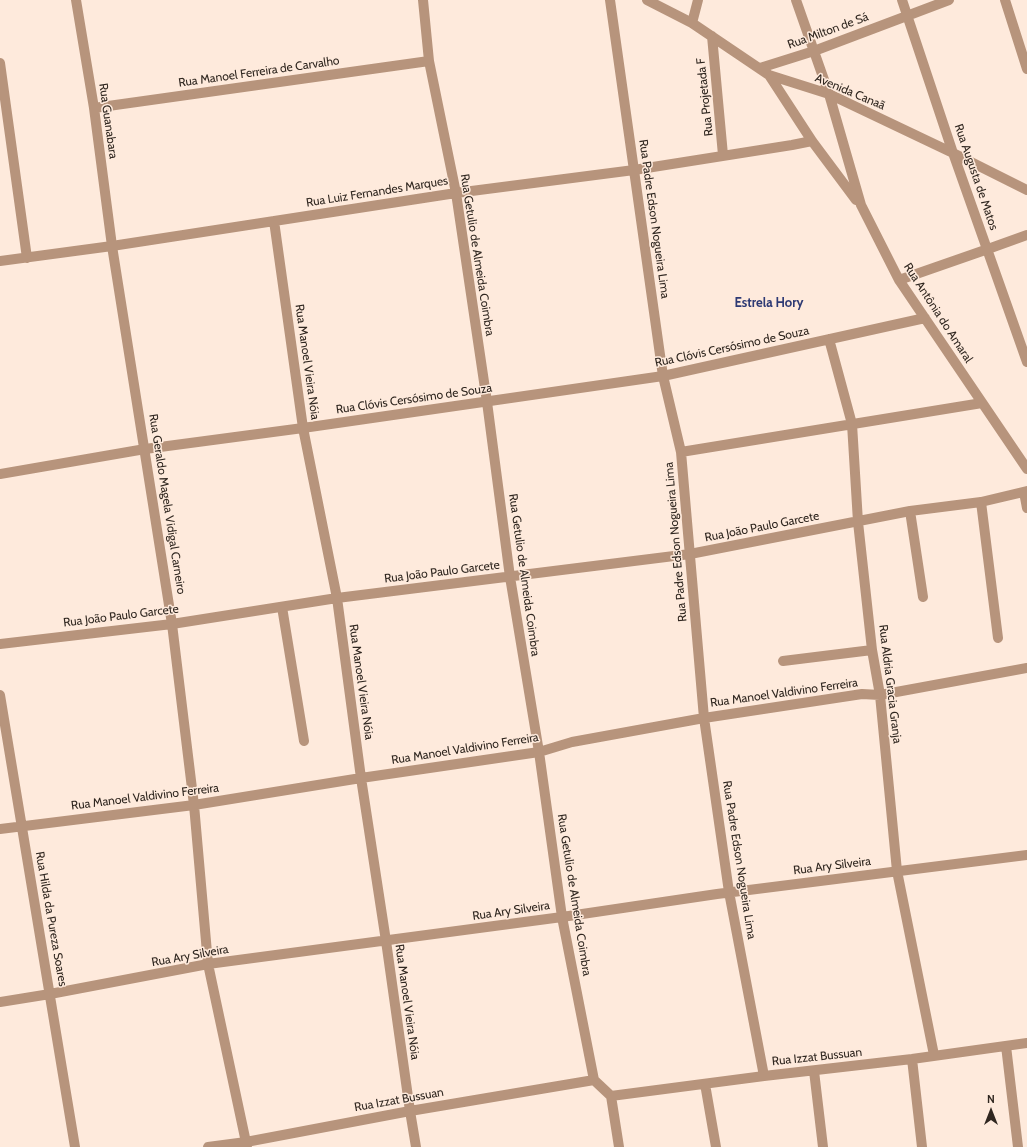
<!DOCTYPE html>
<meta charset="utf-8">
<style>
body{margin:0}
#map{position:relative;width:1027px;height:1147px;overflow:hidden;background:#feeadc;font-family:Cabin,sans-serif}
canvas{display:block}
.north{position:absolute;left:971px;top:1091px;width:40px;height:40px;-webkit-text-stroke:3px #feeadc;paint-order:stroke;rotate:0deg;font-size:11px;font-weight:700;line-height:16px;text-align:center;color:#302720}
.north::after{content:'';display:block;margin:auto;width:14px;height:18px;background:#302720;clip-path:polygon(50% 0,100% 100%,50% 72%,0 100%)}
</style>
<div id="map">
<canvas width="1027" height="1147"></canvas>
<div class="north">N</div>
</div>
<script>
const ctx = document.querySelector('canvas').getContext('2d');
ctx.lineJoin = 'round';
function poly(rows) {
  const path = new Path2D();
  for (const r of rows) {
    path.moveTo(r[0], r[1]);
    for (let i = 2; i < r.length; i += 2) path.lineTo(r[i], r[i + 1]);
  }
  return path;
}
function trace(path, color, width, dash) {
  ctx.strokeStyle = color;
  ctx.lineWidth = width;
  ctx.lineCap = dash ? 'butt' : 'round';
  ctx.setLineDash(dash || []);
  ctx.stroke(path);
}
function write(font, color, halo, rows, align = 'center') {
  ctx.font = font + ' Cabin,sans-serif';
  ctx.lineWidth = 3;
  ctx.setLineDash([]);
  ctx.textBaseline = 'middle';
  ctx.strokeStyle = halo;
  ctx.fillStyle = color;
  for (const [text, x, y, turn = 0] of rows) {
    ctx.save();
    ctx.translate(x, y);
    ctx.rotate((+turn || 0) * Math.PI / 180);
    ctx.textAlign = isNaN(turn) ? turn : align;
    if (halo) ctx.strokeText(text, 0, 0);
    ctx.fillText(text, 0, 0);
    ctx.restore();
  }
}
trace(poly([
 [76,0,94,108,112,246,172,624,194,805,208,964,247,1147],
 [423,0,429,61,456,193,487,402,510,577,539,752,562,917,594,1080,611,1096,619,1147],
 [610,0,663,376,681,452,704,718,729,892,764,1076],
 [647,0,692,23,769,75,829,94,953,153,1027,190],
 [796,0,829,94,861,205,899,280,1027,469],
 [902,0,953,153,1027,362],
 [1005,0,1027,69],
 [692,23,698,0],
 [712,36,723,155],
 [0,63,27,258],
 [760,68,814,51,949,0],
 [769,75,812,141,856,200],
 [94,108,429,61],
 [274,221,303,428,337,598,361,778,386,941,410,1111,416,1147],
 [0,261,112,246,456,193,634,170,792,145,812,141],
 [899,280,988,249,1027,235],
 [829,339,852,424,858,522,872,650,880,695,897,871,934,1055],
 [681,452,982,403],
 [0,474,145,449,303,428,663,376,925,318],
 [1024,492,1027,508],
 [981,502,998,638],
 [910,511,923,597],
 [282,607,304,741],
 [0,644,172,624,337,598,690,554,910,511,981,502,1027,491],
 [783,661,872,650],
 [0,695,75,1147],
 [0,829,194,805,361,778,539,752,572,742,704,718,862,694,880,695,1027,668],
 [0,1002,50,994,208,964,562,917,717,894,1027,855],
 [1006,1046,1018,1147],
 [912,1059,922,1147],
 [814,1071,823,1147],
 [705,1084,716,1147],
 [611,1096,764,1076,912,1059,1027,1043],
 [208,1147,246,1142,410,1111,594,1080]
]), '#b7947c', 10);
write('12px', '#302720', '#feeadc', [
 ["Rua Milton de Sá",828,31,-20],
 ["Rua Manoel Ferreira de Carvalho",259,72,-8],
 ["Avenida Canaã",850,92,23],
 ["Rua Projetada F",705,97,-96],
 ["Rua Guanabara",108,121,82],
 ["Rua Augusta de Matos",976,177,71],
 ["Rua Luiz Fernandes Marques",377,192,-9],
 ["Rua Padre Edson Nogueira Lima",654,219,82],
 ["Rua Getulio de Almeida Coimbra",477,255,81],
 ["Rua Antônia do Amaral",938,313,57],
 ["Rua Clóvis Cersósimo de Souza",732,347,-12],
 ["Rua Manoel Vieira Nóia",307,362,82],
 ["Rua Clóvis Cersósimo de Souza",414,399,-8],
 ["Rua Geraldo Magela Vidigal Carneiro",167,504,81],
 ["Rua João Paulo Garcete",762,527,-11],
 ["Rua Padre Edson Nogueira Lima",676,542,-95],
 ["Rua João Paulo Garcete",442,572,-7],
 ["Rua Getulio de Almeida Coimbra",524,575,82],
 ["Rua João Paulo Garcete",121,616,-7],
 ["Rua Manoel Vieira Nóia",361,682,82],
 ["Rua Aldria Gracia Granja",890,684,83],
 ["Rua Manoel Valdivino Ferreira",784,693,-8],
 ["Rua Manoel Valdivino Ferreira",465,749,-9],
 ["Rua Manoel Valdivino Ferreira",145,797,-7],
 ["Rua Padre Edson Nogueira Lima",739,860,81],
 ["Rua Ary Silveira",832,866,-7],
 ["Rua Getulio de Almeida Coimbra",574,895,81],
 ["Rua Ary Silveira",511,911,-8],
 ["Rua Hilda da Pureza Soares",51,919,80],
 ["Rua Ary Silveira",190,956,-10],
 ["Rua Manoel Vieira Nóia",407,1002,82],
 ["Rua Izzat Bussuan",817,1057,-6],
 ["Rua Izzat Bussuan",399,1100,-10]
]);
write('bold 13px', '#2e3a74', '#feeadc', [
 ["Estrela Hory",769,303]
]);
</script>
